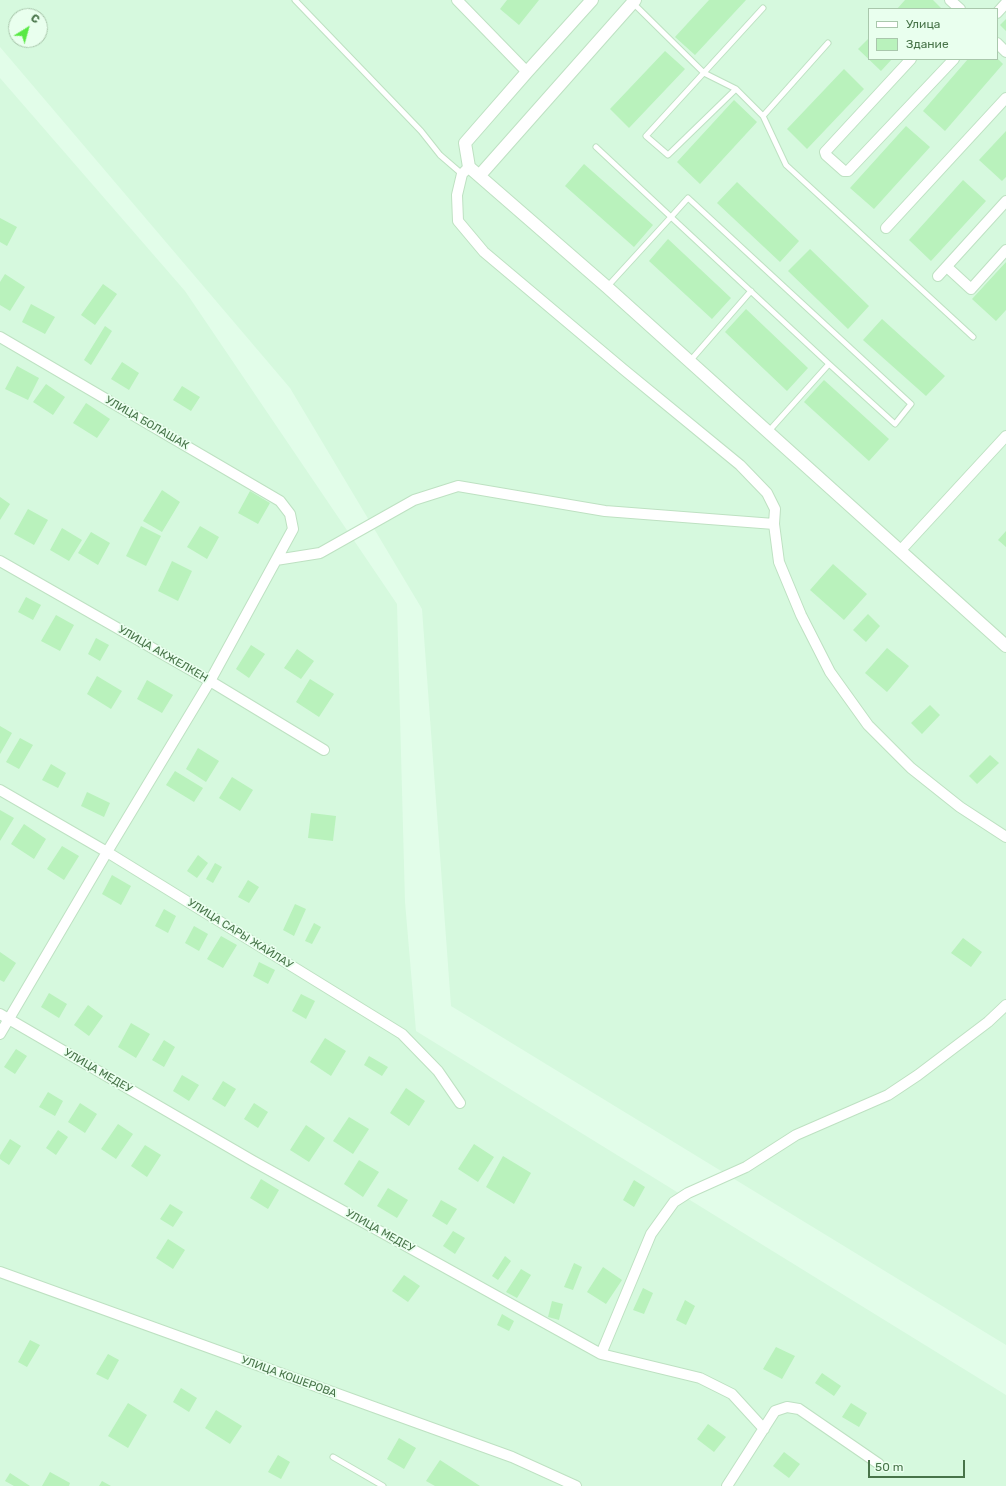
<!DOCTYPE html>
<meta charset="utf-8">
<style>
body{margin:0}
#map{position:relative;width:1006px;height:1486px;overflow:hidden;background:#e2fde9;font-family:Rubik,sans-serif}
canvas{display:block}
.legend{position:absolute;left:868px;top:8px;width:130px;height:52px;box-sizing:border-box;background:#e9ffee;border:1px solid #a9c7ac;margin:0;padding:5px 7px;list-style:none;font-size:12px;color:#487449}
.legend li{display:flex;align-items:center;gap:8px;height:20px}
.legend b{width:20px;border:1px solid #a9c7ac}
.north{position:absolute;left:8px;top:8px;width:40px;height:40px;box-sizing:border-box;background:#e9ffee;border:1px solid #a9c7ac;border-radius:50%;rotate:37deg;font-size:11px;font-weight:700;line-height:16px;text-align:center;color:#487449}
.north::after{content:'';display:block;margin:auto;width:14px;height:18px;background:#59e945;clip-path:polygon(50% 0,100% 100%,50% 72%,0 100%)}
.scale{position:absolute;left:868px;top:1460px;width:97px;height:18px;box-sizing:border-box;border:2px solid #487449;border-top:0;padding-left:5px;font-size:12px;line-height:14px;white-space:nowrap;color:#487449;-webkit-text-stroke:3px #e9ffee;paint-order:stroke}
</style>
<div id="map">
<canvas width="1006" height="1486"></canvas>
<ul class="legend">
<li><b style="height:5px;background:#fff"></b>Улица</li>
<li><b style="height:11px;background:#b9f2bc"></b>Здание</li>
</ul>
<div class="north">С</div>
<div class="scale">50 m</div>
</div>
<script>
const ctx = document.querySelector('canvas').getContext('2d');
ctx.lineJoin = 'round';
function paint(path, color) {
  ctx.fillStyle = color;
  ctx.fill(path, 'evenodd');
}
function poly(rows) {
  const path = new Path2D();
  for (const r of rows) {
    path.moveTo(r[0], r[1]);
    for (let i = 2; i < r.length; i += 2) path.lineTo(r[i], r[i + 1]);
  }
  return path;
}
function trace(path, color, width, dash) {
  ctx.strokeStyle = color;
  ctx.lineWidth = width;
  ctx.lineCap = dash ? 'butt' : 'round';
  ctx.setLineDash(dash || []);
  ctx.stroke(path);
}
function write(font, color, halo, rows, align = 'center') {
  ctx.font = font + ' Rubik,sans-serif';
  ctx.lineWidth = 3.5;
  ctx.setLineDash([]);
  ctx.textBaseline = 'middle';
  ctx.strokeStyle = halo;
  ctx.fillStyle = color;
  for (const [text, x, y, turn = 0] of rows) {
    ctx.save();
    ctx.translate(x, y);
    ctx.rotate((+turn || 0) * Math.PI / 180);
    ctx.textAlign = isNaN(turn) ? turn : align;
    if (halo) ctx.strokeText(text, 0, 0);
    ctx.fillText(text, 0, 0);
    ctx.restore();
  }
}
paint(poly([
 [0,0,1006,0,1006,1345,451,1006,422,609,290,388,0,47],
 [869,9,997,9,997,59,869,59],
 [16,16,40,16,40,40,16,40],
 [0,78,185,291,397,604,405,902,416,1031,1006,1395,1006,1486,0,1486]
]), '#d6f9de');
paint(poly([
 [507,0,539,0,519,25,500,9],
 [709,0,746,0,695,55,675,37],
 [905,0,933,0,941,8,940,9,897,9],
 [1006,19,1006,31,1000,25],
 [869,38,869,59,892,59,881,71,858,49],
 [665,51,685,69,629,128,610,109],
 [968,59,998,59,1003,64,945,131,923,111],
 [844,69,864,89,807,149,787,129],
 [734,100,757,122,700,184,677,162],
 [906,126,930,147,874,209,850,188],
 [1006,131,1006,177,1002,181,979,160],
 [584,164,653,225,634,247,565,186],
 [963,180,986,201,931,261,909,240],
 [737,182,799,241,780,262,717,203],
 [0,218,17,227,7,246,0,242],
 [668,239,731,298,712,319,649,261],
 [810,249,869,306,848,329,788,271],
 [1006,262,1006,310,996,321,972,299],
 [5,274,25,287,10,311,0,305,0,282],
 [103,284,117,294,95,325,81,315],
 [31,304,55,317,45,334,22,322],
 [746,309,808,368,787,391,725,332],
 [882,319,945,376,926,396,863,340],
 [105,326,112,331,91,365,84,360],
 [122,362,139,373,129,390,111,379],
 [17,366,39,378,28,400,5,389],
 [824,380,889,439,869,461,804,402],
 [46,384,65,397,53,415,33,402],
 [182,386,200,397,191,411,173,400],
 [86,403,110,419,97,438,73,423],
 [162,490,180,502,162,532,143,521],
 [250,491,270,503,258,524,238,513],
 [0,497,10,504,0,520],
 [28,509,48,520,34,545,14,534],
 [141,526,161,536,146,566,126,556],
 [200,526,219,537,207,559,187,547],
 [62,528,82,540,69,561,50,550],
 [1006,531,1006,547,998,540],
 [91,532,110,543,98,565,78,553],
 [172,561,192,571,178,601,158,591],
 [833,564,867,594,844,620,810,590],
 [26,597,41,605,33,620,18,612],
 [868,614,880,626,866,642,853,630],
 [56,615,74,625,60,651,41,641],
 [96,638,109,645,100,661,88,654],
 [251,645,265,654,249,678,236,669],
 [887,648,909,666,887,692,865,673],
 [297,649,314,661,301,679,284,668],
 [97,676,122,691,111,709,87,694],
 [310,679,334,694,319,717,296,702],
 [147,680,173,695,162,713,137,699],
 [930,705,940,715,922,734,911,723],
 [0,726,12,733,0,754],
 [20,738,33,745,19,769,6,762],
 [198,748,219,761,206,782,186,769],
 [990,755,999,763,977,784,969,776],
 [51,764,66,773,58,788,42,780],
 [175,771,203,788,194,802,166,785],
 [232,777,253,790,240,811,219,798],
 [87,792,110,803,104,817,81,806],
 [0,810,14,818,0,841],
 [311,813,336,816,333,841,308,838],
 [24,824,46,839,34,859,11,844],
 [62,846,79,856,64,880,47,869],
 [198,855,208,863,197,878,187,871],
 [215,863,222,867,213,883,206,879],
 [112,875,131,886,121,905,102,894],
 [248,880,259,887,249,903,238,897],
 [295,904,306,909,294,936,283,930],
 [164,909,176,916,168,933,155,926],
 [314,923,321,927,312,944,305,941],
 [194,926,208,934,199,951,185,943],
 [221,936,237,945,223,968,207,959],
 [963,938,982,952,971,967,951,953],
 [0,952,16,963,4,982,0,980],
 [259,962,275,970,268,984,253,976],
 [49,993,67,1004,59,1018,41,1007],
 [301,994,315,1001,306,1019,292,1011],
 [88,1005,103,1016,89,1036,74,1025],
 [131,1023,150,1034,136,1058,118,1047],
 [325,1038,346,1051,331,1076,310,1062],
 [164,1040,175,1047,164,1067,152,1060],
 [16,1049,27,1056,15,1074,4,1067],
 [369,1056,388,1067,382,1076,364,1065],
 [182,1075,199,1085,189,1101,173,1091],
 [223,1081,236,1089,225,1107,212,1099],
 [406,1088,425,1101,409,1126,390,1113],
 [48,1092,63,1101,55,1116,39,1107],
 [80,1103,97,1114,85,1133,68,1122],
 [254,1103,268,1112,258,1128,244,1119],
 [349,1117,369,1129,353,1154,333,1141],
 [118,1124,133,1134,116,1159,101,1149],
 [306,1125,325,1138,309,1162,290,1150],
 [58,1130,68,1137,56,1155,46,1148],
 [10,1139,21,1146,9,1165,0,1159,0,1155],
 [474,1144,494,1157,478,1182,458,1169],
 [145,1145,161,1155,147,1177,131,1166],
 [503,1156,531,1173,514,1204,486,1187],
 [359,1160,379,1172,363,1197,344,1184],
 [261,1179,279,1190,268,1209,250,1198],
 [634,1180,645,1187,634,1207,623,1200],
 [388,1188,408,1200,397,1218,377,1206],
 [441,1200,457,1209,447,1225,432,1216],
 [170,1204,183,1212,173,1227,160,1219],
 [453,1231,465,1238,455,1254,443,1246],
 [168,1239,185,1250,173,1269,156,1258],
 [505,1256,511,1261,498,1280,492,1276],
 [574,1263,582,1267,573,1290,564,1287],
 [603,1267,622,1280,606,1304,587,1292],
 [521,1269,531,1275,517,1298,506,1292],
 [404,1275,420,1286,408,1302,392,1291],
 [643,1288,653,1293,644,1314,633,1310],
 [685,1300,695,1306,686,1325,676,1320],
 [552,1301,563,1304,559,1320,548,1317],
 [502,1314,514,1321,509,1331,497,1325],
 [30,1340,40,1345,27,1367,18,1362],
 [776,1347,795,1356,782,1379,763,1369],
 [108,1354,119,1360,108,1380,96,1374],
 [822,1373,841,1386,834,1396,815,1383],
 [181,1388,197,1398,189,1412,173,1402],
 [128,1403,147,1415,128,1448,108,1436],
 [851,1403,867,1413,859,1427,842,1417],
 [216,1410,242,1426,230,1444,205,1428],
 [708,1424,726,1437,714,1452,697,1439],
 [399,1438,416,1448,404,1469,387,1459],
 [784,1452,800,1464,789,1478,773,1466],
 [278,1455,290,1462,281,1479,268,1472],
 [440,1460,480,1486,435,1486,426,1481],
 [50,1472,70,1483,69,1486,42,1486],
 [10,1473,30,1486,14,1486,5,1481],
 [102,1481,111,1486,99,1486]
]), '#b9f2bc');
const service = poly([
 [295,0,421,131,440,155,462,174],
 [633,3,704,73,736,89,763,116,786,165,973,337],
 [736,89,668,155,646,136,763,8],
 [763,116,828,43],
 [596,147,671,217,829,364,895,424,911,404,688,198,671,217,607,287],
 [690,361,751,291],
 [768,432,829,364],
 [333,1457,383,1486]
]);
const minor = poly([
 [457,0,527,72],
 [950,0,960,9],
 [997,13,1006,3],
 [997,43,1006,52],
 [911,59,825,152,826,155,844,171,848,171,954,59],
 [469,167,462,174,457,195,458,221,484,252,623,369,740,465,767,493,775,509,774,524,779,562,801,615,830,672,868,725,911,768,960,807,1006,837],
 [886,228,1006,98],
 [947,267,971,289,1006,250],
 [938,276,1006,201],
 [0,337,280,501,290,514,293,529,210,681,107,852,0,1034],
 [900,551,1006,436],
 [276,560,320,553,414,500,458,486,605,511,774,524],
 [0,561,210,681,324,750],
 [0,790,107,852,402,1034,438,1071,460,1103],
 [0,1014,253,1161,601,1354,700,1378,732,1394,764,1429],
 [0,1272,512,1457,576,1486],
 [601,1354,651,1234,674,1202,688,1193,746,1167,796,1135,888,1095,918,1075,988,1022,1006,1005],
 [727,1486,775,1411,787,1407,799,1409,879,1464]
]);
const tertiary = poly([
 [592,0,527,72,465,143,469,167,607,287,1006,646],
 [480,175,635,0]
]);
trace(service, '#bee1c2', 7);
trace(minor, '#bee1c2', 12);
trace(tertiary, '#bee1c2', 14);
trace(service, '#fff', 5);
trace(minor, '#fff', 10);
trace(tertiary, '#fff', 12);
write('11px', '#487449', '#e9ffee', [
 ["УЛИЦА БОЛАШАК",147,423,30],
 ["УЛИЦА АКЖЕЛКЕН",163,654,30],
 ["УЛИЦА САРЫ ЖАЙЛАУ",240,934,32],
 ["УЛИЦА МЕДЕУ",98,1071,30],
 ["УЛИЦА МЕДЕУ",380,1231,29],
 ["УЛИЦА КОШЕРОВА",289,1377,20]
]);
</script>
